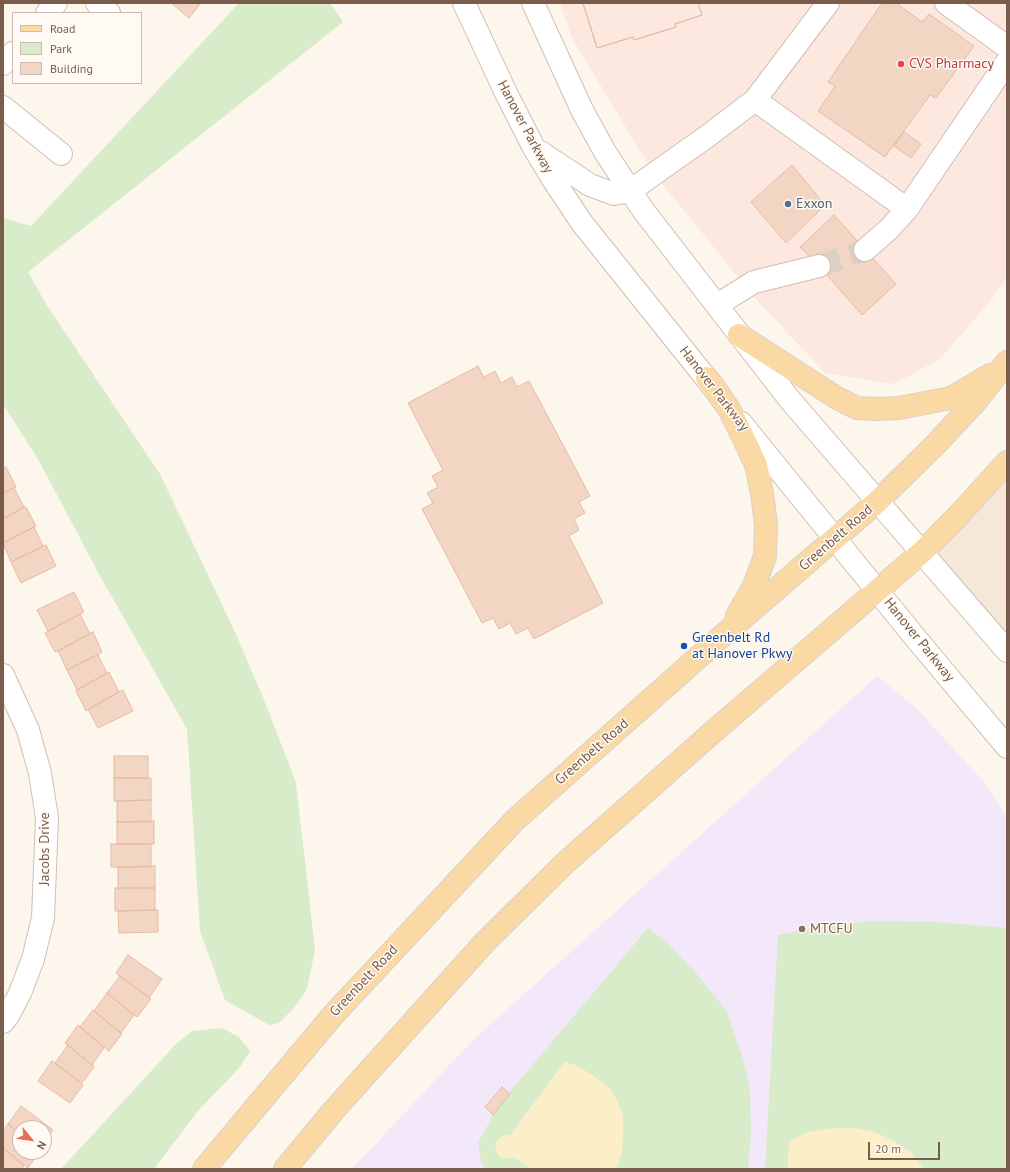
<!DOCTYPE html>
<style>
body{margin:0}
#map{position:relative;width:1010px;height:1172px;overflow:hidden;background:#fdf6ec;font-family:"PT Sans",sans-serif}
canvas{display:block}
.frame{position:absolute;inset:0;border:4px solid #7a5c4d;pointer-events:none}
.legend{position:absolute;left:12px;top:12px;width:130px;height:72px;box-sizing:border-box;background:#fffaf3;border:1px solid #cabbb1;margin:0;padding:5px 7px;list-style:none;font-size:12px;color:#7a5c4d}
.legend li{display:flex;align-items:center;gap:8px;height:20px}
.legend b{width:20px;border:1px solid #cabbb1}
.north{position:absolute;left:12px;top:1120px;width:40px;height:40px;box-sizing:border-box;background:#fffaf3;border:1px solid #cabbb1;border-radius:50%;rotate:119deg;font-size:11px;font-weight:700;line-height:16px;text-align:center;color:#7a5c4d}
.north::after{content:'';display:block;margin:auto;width:14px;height:18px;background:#e76f51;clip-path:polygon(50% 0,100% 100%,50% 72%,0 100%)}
.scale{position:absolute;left:868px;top:1142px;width:72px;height:18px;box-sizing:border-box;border:2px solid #7a5c4d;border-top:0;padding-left:5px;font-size:12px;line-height:14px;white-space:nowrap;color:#7a5c4d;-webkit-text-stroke:3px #fffaf3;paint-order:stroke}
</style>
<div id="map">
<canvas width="1010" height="1172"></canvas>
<div class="frame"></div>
<ul class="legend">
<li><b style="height:5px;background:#fbd9a5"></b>Road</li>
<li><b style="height:11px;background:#d8ecc9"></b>Park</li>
<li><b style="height:11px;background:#f3d5c3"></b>Building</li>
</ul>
<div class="north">N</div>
<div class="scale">20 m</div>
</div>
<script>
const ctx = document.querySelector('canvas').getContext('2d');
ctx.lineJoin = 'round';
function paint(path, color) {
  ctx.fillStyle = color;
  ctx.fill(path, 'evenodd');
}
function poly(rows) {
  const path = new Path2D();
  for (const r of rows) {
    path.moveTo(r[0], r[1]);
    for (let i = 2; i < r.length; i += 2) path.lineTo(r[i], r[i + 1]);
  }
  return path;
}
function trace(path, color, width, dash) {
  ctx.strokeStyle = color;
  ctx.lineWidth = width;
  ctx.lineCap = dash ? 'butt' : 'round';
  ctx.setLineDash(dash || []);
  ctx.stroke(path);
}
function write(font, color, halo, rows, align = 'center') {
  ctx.font = font + ' "PT Sans",sans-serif';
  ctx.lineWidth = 3;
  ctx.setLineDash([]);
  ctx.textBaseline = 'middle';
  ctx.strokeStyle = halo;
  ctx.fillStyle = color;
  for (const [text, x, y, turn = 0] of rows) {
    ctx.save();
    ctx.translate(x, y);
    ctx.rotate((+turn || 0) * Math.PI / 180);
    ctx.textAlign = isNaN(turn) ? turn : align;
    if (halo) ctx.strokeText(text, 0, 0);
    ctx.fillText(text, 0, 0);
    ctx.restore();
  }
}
paint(poly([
 [1007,462,1007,651,922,552]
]), '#f5e8da');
paint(poly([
 [560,3,1007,3,1007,278,991,300,939,360,893,384,825,373,756,299,654,174,572,38]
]), '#fde8e0');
paint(poly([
 [877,676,916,708,986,784,1007,817,1007,1169,352,1169,472,1041]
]), '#f3e8fa');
paint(poly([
 [239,3,330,3,343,22,28,272,46,304,160,474,235,632,265,702,296,783,315,950,307,989,294,1008,279,1023,269,1025,225,1000,200,931,187,729,100,576,38,459,3,404,3,218,31,226],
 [872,921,938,922,1007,928,1007,1169,925,1169,910,1152,892,1140,874,1132,855,1128,838,1128,808,1132,789,1142,788,1169,765,1169,778,935,826,926],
 [648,928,667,943,696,973,726,1010,743,1059,750,1091,751,1136,748,1169,616,1169,622,1152,565,1062,510,1135,514,1157,531,1169,486,1169,482,1165,478,1143,498,1106],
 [222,1028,239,1037,250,1051,240,1067,198,1111,154,1169,61,1169,176,1044,192,1031]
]), '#d8ecc9');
paint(poly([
 [565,1062,578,1066,595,1077,609,1088,617,1100,623,1116,623,1134,622,1152,616,1169,531,1169,514,1157,506,1159,499,1156,495,1150,497,1141,503,1135,511,1135],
 [838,1128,855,1128,874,1132,892,1140,910,1152,925,1169,788,1169,789,1142,808,1132]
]), '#fcefc7');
const building = poly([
 [171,3,201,3,189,18,171,3],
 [583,3,698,3,702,15,675,24,676,27,634,40,633,37,597,48,583,3],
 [583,3,698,3,702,15,675,24,676,27,634,40,633,37,597,48,583,3],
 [882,3,896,3,922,22,929,14,974,46,936,98,930,95,885,157,818,111,835,86,828,82,882,3],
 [904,132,921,144,911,158,894,146,904,132],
 [792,165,825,205,786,243,751,202,792,165],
 [834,215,896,284,862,315,819,266,800,247,834,215],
 [478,366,484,377,495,371,501,383,512,377,517,387,529,381,590,496,579,502,585,513,574,519,579,530,569,536,603,603,534,639,528,628,516,634,510,623,499,629,493,618,482,623,422,509,433,503,427,493,438,487,432,476,443,470,408,403,478,366],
 [6,467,16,487,3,493,3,469,6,467],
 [14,488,24,507,3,519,3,493,14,488],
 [24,507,26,507,36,526,3,543,3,519,24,507],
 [34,527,43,546,11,562,3,543,34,527],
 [46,545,56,566,21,583,11,562,46,545],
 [74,592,84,612,48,631,37,610,74,592],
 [80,614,90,634,55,652,45,633,80,614],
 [93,632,102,652,67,670,58,651,93,632],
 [98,655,107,673,77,690,67,670,98,655],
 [109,672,119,692,86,711,76,691,109,672],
 [123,690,133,711,98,728,88,709,123,690],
 [114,756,148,756,148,778,114,778,114,756],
 [114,778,151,778,151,800,114,801,114,778],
 [151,800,151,822,117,822,117,801,151,800],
 [154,821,154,844,117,844,117,822,154,821],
 [111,844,151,844,151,867,111,867,111,844],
 [155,866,155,888,118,888,118,867,155,866],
 [115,888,155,888,155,910,115,911,115,888],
 [155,910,158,910,158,932,119,933,118,911,155,910],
 [128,955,162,979,149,998,116,973,128,955],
 [120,976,151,999,137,1017,107,993,120,976],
 [107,993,134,1015,121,1033,94,1011,107,993],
 [93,1010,122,1034,109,1051,80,1027,93,1010],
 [78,1025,104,1048,92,1065,65,1043,78,1025],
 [68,1045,94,1067,82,1083,55,1063,68,1045],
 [52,1061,83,1085,70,1103,38,1081,52,1061],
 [502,1087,510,1094,493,1115,485,1107,502,1087],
 [21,1106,53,1130,44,1142,44,1128,20,1128,20,1134,8,1124,21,1106],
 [8,1124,20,1134,20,1152,39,1152,28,1168,3,1148,3,1131,8,1124],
 [3,1148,24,1166,22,1169,3,1169,3,1148]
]);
paint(building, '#f3d5c3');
trace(building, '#e6bba3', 1);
trace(poly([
 [819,266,865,250]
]), '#dcd0c4', 22, [22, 11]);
const minor = poly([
 [97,3,109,13],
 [464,3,506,93,534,148,554,181,582,223,718,393],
 [533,3,582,110,605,152,643,210,790,400,1007,651],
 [946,3,1007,47],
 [47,13,56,3],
 [3,64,13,53],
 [755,100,907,209],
 [3,107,61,154],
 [540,152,590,185,614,194,630,191,709,135,755,100,828,3],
 [865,250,889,229,907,209,1007,62],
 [717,305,754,282,819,266],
 [741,423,918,641,1007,747],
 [3,675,28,730,40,773,47,818,43,918,33,959,20,993,8,1016,3,1022]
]);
const major = poly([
 [739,335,837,398,857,408,878,409,899,408,951,398,990,375],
 [707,378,729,409,744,439,756,465,762,493,766,525,765,556,754,586,737,616],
 [204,1169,334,1014,515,820,728,631,877,502,937,443,976,401,1007,362],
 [285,1169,334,1110,485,942,564,864,713,732,922,552,957,517,1007,462]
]);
trace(minor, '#d1beb0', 24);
trace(major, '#dad1cd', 24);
trace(minor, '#fff', 22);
trace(major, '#fbd9a5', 22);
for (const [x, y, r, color] of [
 [901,64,4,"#e0444e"],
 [788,204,4,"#5c6f8a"],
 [684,646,4,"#1a4fb4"],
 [802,929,4,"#8d6e63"]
]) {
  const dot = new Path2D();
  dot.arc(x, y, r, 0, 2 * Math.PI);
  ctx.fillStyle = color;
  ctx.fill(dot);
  trace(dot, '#fffaf3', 1.5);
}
write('14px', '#be3a42', '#fffaf3', [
 ["CVS Pharmacy",909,64]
], 'left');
write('14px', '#7a5c4d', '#fffaf3', [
 ["Hanover Parkway",525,127,62],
 ["Hanover Parkway",714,389,52],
 ["Greenbelt Road",836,538,-41],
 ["Hanover Parkway",919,640,51],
 ["Greenbelt Road",592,752,-41],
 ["Jacobs Drive",45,849,-90],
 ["Greenbelt Road",364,981,-47]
]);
write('14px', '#4e5e75', '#fffaf3', [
 ["Exxon",796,204]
], 'left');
write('14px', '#164399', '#fffaf3', [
 ["Greenbelt Rd",692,638],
 ["at Hanover Pkwy",692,654]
], 'left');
write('14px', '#785e54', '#fffaf3', [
 ["MTCFU",810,929]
], 'left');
</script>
